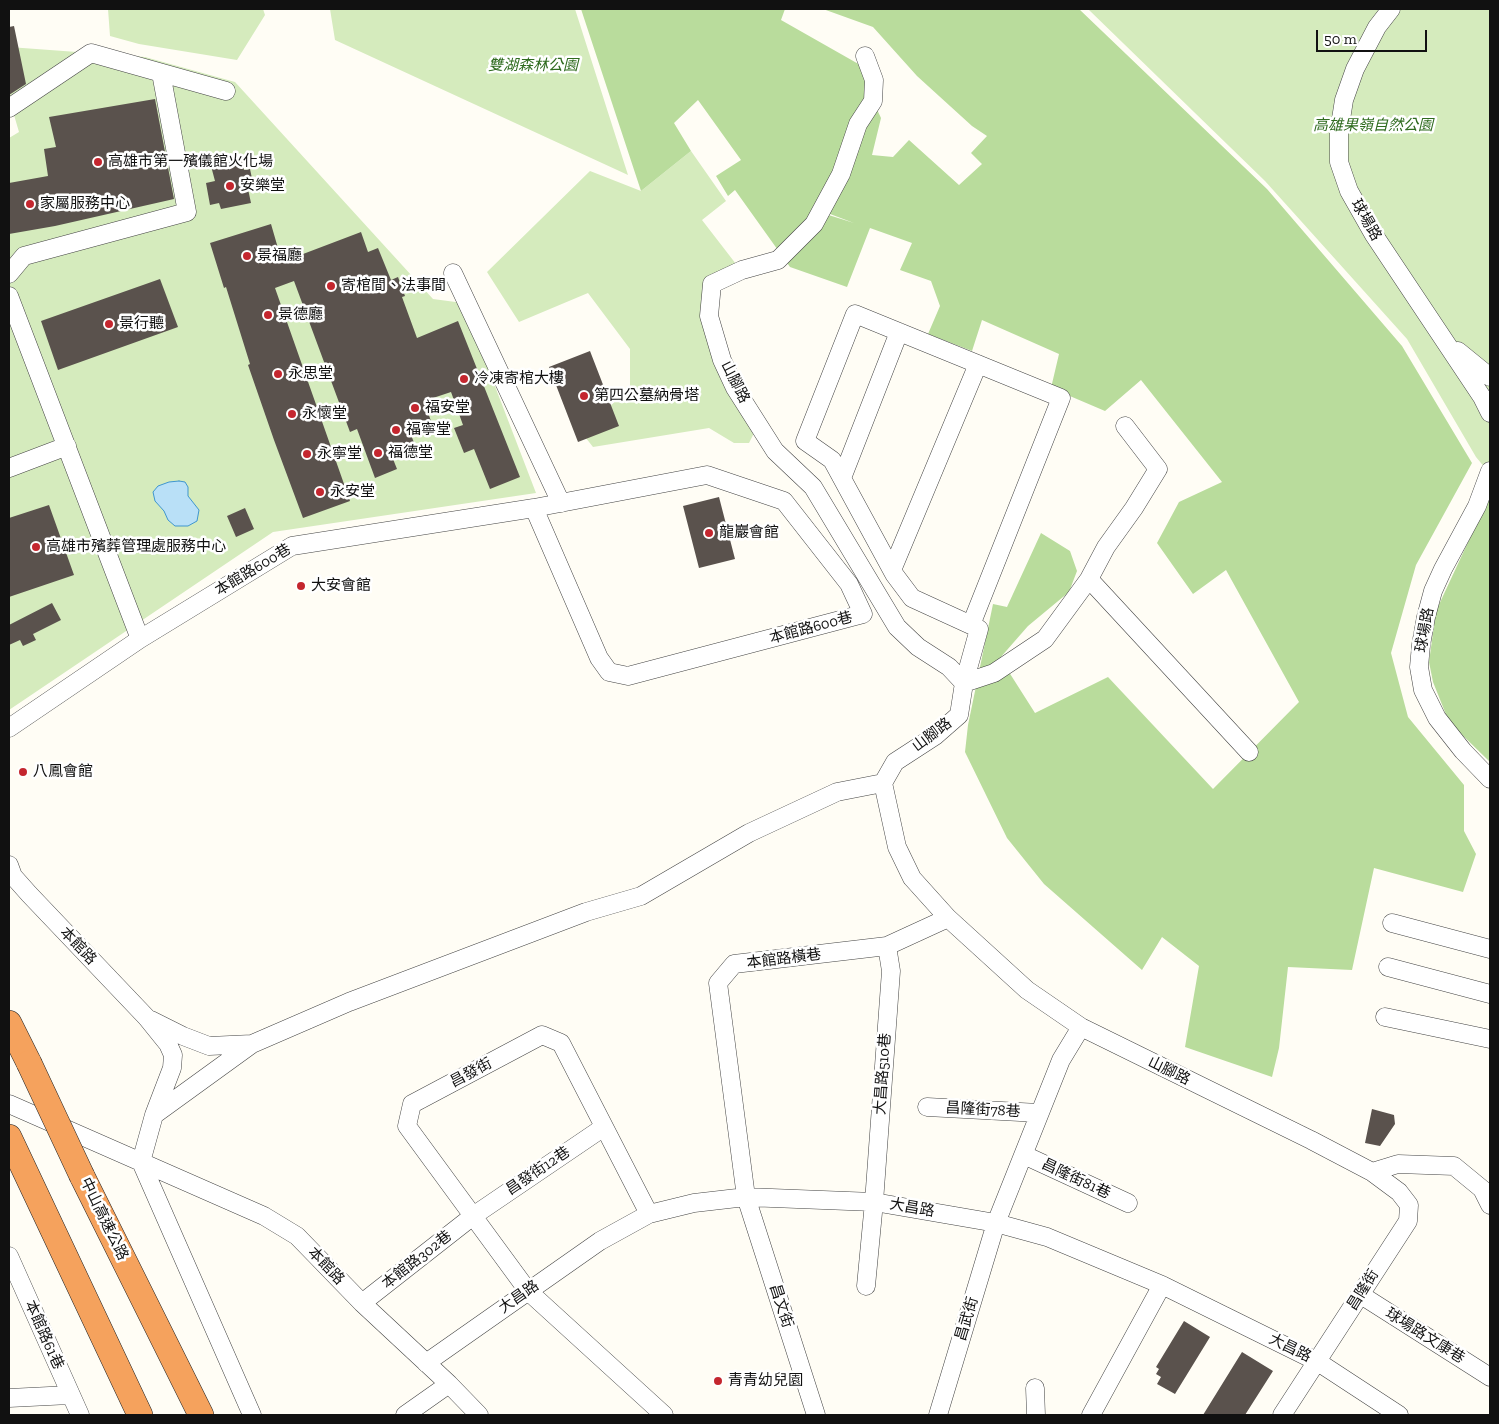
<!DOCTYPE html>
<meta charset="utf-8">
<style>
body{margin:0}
#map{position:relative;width:1499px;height:1424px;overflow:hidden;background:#fffdf5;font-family:"Zilla Slab",serif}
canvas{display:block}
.frame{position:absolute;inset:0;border:10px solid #111;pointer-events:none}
.scale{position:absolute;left:1316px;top:30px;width:111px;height:22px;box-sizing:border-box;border:2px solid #111;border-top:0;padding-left:6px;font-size:15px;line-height:18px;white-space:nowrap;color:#111;-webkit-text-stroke:4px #fff;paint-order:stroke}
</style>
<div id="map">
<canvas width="1499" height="1424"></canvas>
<div class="frame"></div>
<div class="scale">50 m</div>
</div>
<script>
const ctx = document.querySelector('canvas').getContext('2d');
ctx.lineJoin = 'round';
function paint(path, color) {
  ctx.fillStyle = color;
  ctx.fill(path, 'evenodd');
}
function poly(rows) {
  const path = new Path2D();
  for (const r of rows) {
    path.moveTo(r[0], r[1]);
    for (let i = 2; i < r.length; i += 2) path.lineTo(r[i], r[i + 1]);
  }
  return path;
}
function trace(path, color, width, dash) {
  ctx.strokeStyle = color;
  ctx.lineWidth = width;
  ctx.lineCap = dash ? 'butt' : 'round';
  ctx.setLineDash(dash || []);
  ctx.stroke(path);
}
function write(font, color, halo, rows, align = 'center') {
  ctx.font = font + ' "Zilla Slab","Noto Sans TC",serif';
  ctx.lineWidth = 5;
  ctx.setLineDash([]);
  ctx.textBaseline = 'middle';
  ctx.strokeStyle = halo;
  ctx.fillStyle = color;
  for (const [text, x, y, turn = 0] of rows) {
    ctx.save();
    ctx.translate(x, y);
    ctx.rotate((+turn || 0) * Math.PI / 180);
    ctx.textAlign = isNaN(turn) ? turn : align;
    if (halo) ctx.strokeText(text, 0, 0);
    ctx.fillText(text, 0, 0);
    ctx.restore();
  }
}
paint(poly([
 [108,9,263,9,265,15,237,60,139,44,110,36],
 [330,9,575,9,628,175,335,40],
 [1088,9,1490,9,1490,474,1476,457,1407,339,1265,181],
 [9,47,145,57,235,82,433,299,463,303,536,493,273,532,9,710,9,138,19,132,9,98],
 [691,151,726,201,702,220,736,264,705,282,754,433,749,443,734,443,709,428,593,447,582,433,630,387,630,349,588,293,519,322,487,272,590,171,641,191]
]), '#d5ebbd');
paint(poly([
 [581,9,785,9,781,20,862,66,872,93,819,212,854,223,822,211,874,103,881,118,872,155,893,157,909,140,959,185,982,164,971,153,987,136,972,126,917,76,873,27,823,9,1079,9,1267,189,1402,346,1472,463,1416,565,1391,653,1408,717,1464,785,1464,831,1476,854,1463,892,1374,868,1352,970,1288,967,1279,1048,1272,1077,1185,1047,1199,966,1162,937,1142,970,1044,884,1007,838,965,752,968,725,993,604,1007,607,1041,533,1070,551,1077,571,1069,592,1028,626,1000,658,1035,713,1108,677,1213,789,1299,702,1226,570,1193,594,1157,543,1179,502,1222,482,1141,380,1105,411,1051,388,1059,354,982,320,972,351,928,334,940,306,931,281,900,270,912,243,870,228,847,287,790,267,735,190,728,196,716,176,741,160,698,100,674,123,691,151,641,191],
 [1490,495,1490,762,1449,722,1433,682,1429,662,1436,611]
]), '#b9dc9c');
const water = poly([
 [179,481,185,482,188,487,188,496,199,510,197,521,188,526,175,526,168,520,164,511,155,501,153,492,158,486,169,482,179,481]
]);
paint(water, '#b9e0f7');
trace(water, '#3f96cf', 1);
paint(poly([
 [14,26,26,84,9,95,9,27],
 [155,99,174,199,55,226,9,234,9,183,48,176,44,149,56,147,49,117],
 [242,159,244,170,250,169,254,188,248,189,251,203,221,209,219,203,210,205,206,183,215,181,211,166],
 [271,224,282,262,361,232,368,252,378,248,391,280,398,277,405,296,402,297,417,338,458,321,520,477,490,489,474,449,464,453,454,428,463,425,451,392,424,401,432,424,409,430,415,445,391,454,397,469,375,478,357,429,350,432,294,281,275,288,350,501,303,518,274,440,248,365,250,364,226,287,224,288,210,243],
 [160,279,178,327,58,370,41,321],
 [590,351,619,426,578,442,549,367],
 [719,497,735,559,699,568,683,506],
 [49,505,74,575,9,597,9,518],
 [245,508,254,529,236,537,227,516],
 [52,603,61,620,33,634,36,640,23,646,20,640,9,645,9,625],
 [1372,1109,1394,1115,1395,1124,1380,1146,1365,1143],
 [1184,1321,1210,1337,1175,1394,1157,1384,1161,1377,1156,1374,1159,1369,1156,1367],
 [1242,1352,1273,1371,1245,1415,1203,1415]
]), '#5a524d');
const minor = poly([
 [1391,9,1377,27,1355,69,1344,100,1339,132,1339,162,1349,191,1374,235,1482,397,1490,413],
 [865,56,874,80,873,101,858,124,841,174,814,224,778,260,742,270,712,284,709,316,722,360,735,388,775,451,813,487,897,627,918,647,949,667,964,683,959,715,935,736,895,762,883,783,897,847,912,878,948,918,1027,990,1081,1027,1311,1140,1372,1172,1398,1164,1454,1166,1482,1189,1490,1205],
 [9,108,91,53,226,91],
 [453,273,561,503],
 [9,274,24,256,187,212,161,73],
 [9,296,140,639],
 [1458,351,1490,377],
 [9,468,67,446],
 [1490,471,1477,506,1443,569,1433,591,1426,617,1421,645,1419,667,1423,690,1437,718,1463,751,1490,779],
 [842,478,899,332],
 [892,570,978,364],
 [1089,579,1106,547,1134,508,1158,469,1125,426],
 [964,683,979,629,971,625,912,598,894,574,832,460,805,441,855,314,1061,398,971,625],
 [964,683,994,673,1045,639,1089,579,1249,752],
 [9,728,140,639,292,546,534,508,707,475,784,501,849,584,863,614,628,676,609,672,599,658,534,508],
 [9,865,13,876,29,894,147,1018,168,1044,173,1055,172,1068,154,1115,141,1162,252,1415],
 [1392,923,1490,949],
 [1388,967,1490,994],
 [1385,1017,1490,1039],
 [151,1020,183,1036,209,1046,252,1044],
 [9,1104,264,1216,297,1236,362,1303,449,1384,479,1415],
 [927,1107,1039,1113],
 [154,1115,252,1044,349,1002,586,912,641,896,749,833,837,792,883,783],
 [1024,1155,1128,1203],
 [649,1214,561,1043,542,1035,412,1104,407,1126,528,1291,664,1415],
 [9,1256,80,1415],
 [866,1286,874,1202,891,971,887,946],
 [1361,1295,1490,1377],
 [362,1303,473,1216,604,1127],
 [426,1363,600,1241,649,1214,694,1203,746,1197,874,1202,996,1223,1047,1237,1162,1285,1318,1362,1399,1415],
 [1035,1388,1036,1415],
 [9,1398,70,1395],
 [405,1415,449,1384],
 [816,1415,746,1197,718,983,734,964,887,946,948,918],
 [938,1415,996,1223,1061,1060,1081,1027],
 [1091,1415,1162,1285],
 [1282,1415,1408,1221,1409,1205,1399,1192,1372,1172]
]);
const highway = poly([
 [9,1023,29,1063],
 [9,1137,140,1415],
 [82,1176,201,1415]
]);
trace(minor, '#444', 19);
trace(highway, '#222', 26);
trace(minor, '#fff', 18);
trace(highway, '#f5a25d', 25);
const highwayBridge = poly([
 [29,1063,82,1176]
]);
trace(highwayBridge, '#222', 26, []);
trace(highwayBridge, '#f5a25d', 25);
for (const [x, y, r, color] of [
 [98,162,5,"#c4262e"],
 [230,186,5,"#c4262e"],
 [30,204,5,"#c4262e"],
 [247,256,5,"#c4262e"],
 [331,286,5,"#c4262e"],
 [268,315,5,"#c4262e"],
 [109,324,5,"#c4262e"],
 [278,374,5,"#c4262e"],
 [464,379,5,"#c4262e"],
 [584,396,5,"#c4262e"],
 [415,408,5,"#c4262e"],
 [292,414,5,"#c4262e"],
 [396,430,5,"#c4262e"],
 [378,453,5,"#c4262e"],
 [307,454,5,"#c4262e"],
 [320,492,5,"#c4262e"],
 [709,533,5,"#c4262e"],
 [36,547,5,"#c4262e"],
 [301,586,5,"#c4262e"],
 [23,772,5,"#c4262e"],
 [718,1381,5,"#c4262e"]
]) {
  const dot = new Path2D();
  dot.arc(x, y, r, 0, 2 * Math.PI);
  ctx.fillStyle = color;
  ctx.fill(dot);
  trace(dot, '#fff', 2);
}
write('italic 15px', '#2f6b1f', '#fff', [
 ["雙湖森林公園",533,66],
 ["高雄果嶺自然公園",1373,126]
]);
write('15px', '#111', '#fff', [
 ["高雄市第一殯儀館火化場",108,162],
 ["安樂堂",240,186],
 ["家屬服務中心",40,204],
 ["景福廳",257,256],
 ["寄棺間、法事間",341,286],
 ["景德廳",278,315],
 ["景行聽",119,324],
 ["永思堂",288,374],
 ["冷凍寄棺大樓",474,379],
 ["第四公墓納骨塔",594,396],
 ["福安堂",425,408],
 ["永懷堂",302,414],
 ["福寧堂",406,430],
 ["福德堂",388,453],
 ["永寧堂",317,454],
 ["永安堂",330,492],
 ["龍巖會館",719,533],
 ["高雄市殯葬管理處服務中心",46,547],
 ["大安會館",311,586],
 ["八鳳會館",33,772],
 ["青青幼兒園",728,1381]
], 'left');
write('15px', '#111', '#fff', [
 ["球場路",1366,220,60],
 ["山腳路",735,382,63],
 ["本館路600巷",253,570,-31],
 ["本館路600巷",811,628,-15],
 ["球場路",1425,630,-80],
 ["山腳路",932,735,-37],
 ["本館路",78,946,46],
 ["本館路橫巷",784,959,-7],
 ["山腳路",1169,1071,26],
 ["昌發街",471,1073,-28],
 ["大昌路510巷",883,1074,-86],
 ["昌隆街78巷",983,1110,3],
 ["昌發街12巷",538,1171,-34],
 ["昌隆街81巷",1076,1179,25],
 ["大昌路",912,1208,10],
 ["中山高速公路",104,1219,64],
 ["本館路302巷",417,1260,-38],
 ["本館路",326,1266,46],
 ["昌隆街",1363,1290,-58],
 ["大昌路",519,1297,-35],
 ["昌文街",781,1306,72],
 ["昌武街",967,1319,-73],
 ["本館路61巷",44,1335,66],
 ["球場路文康巷",1425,1336,32],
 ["大昌路",1290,1348,26]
]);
</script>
